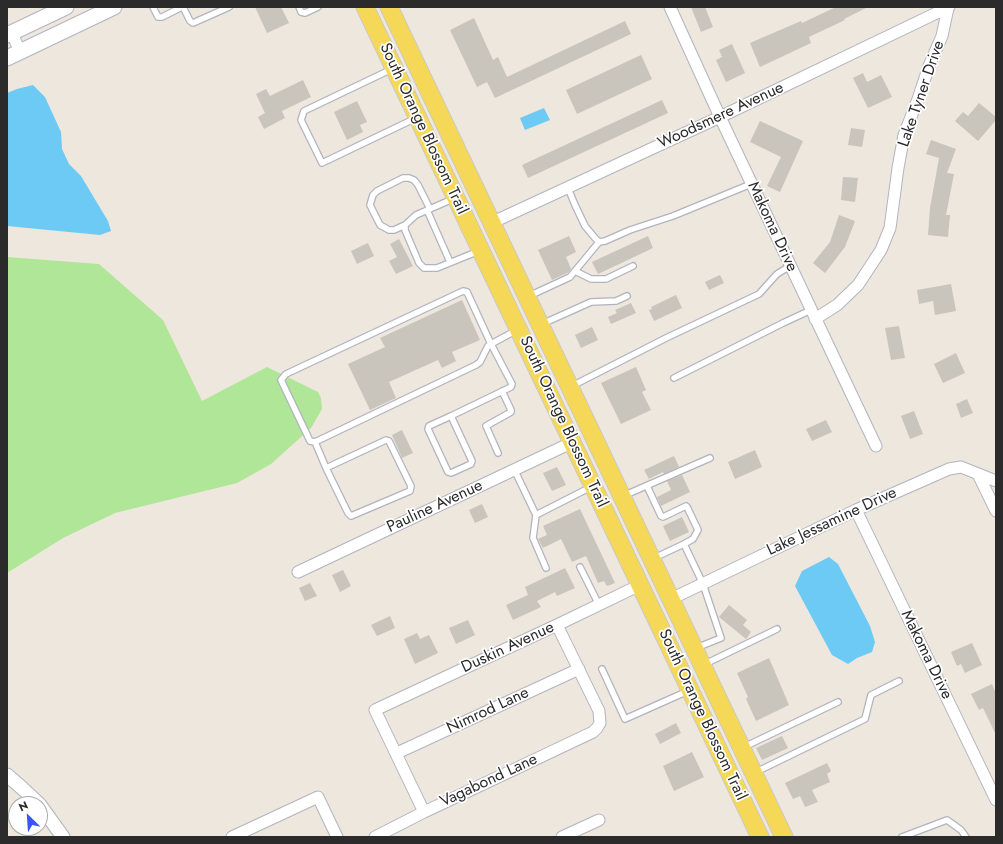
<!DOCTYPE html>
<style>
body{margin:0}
#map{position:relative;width:1003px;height:844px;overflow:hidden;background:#eee7dd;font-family:Jost,sans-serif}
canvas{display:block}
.frame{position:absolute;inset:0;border:8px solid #2b2b2b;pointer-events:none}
.north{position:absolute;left:8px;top:796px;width:40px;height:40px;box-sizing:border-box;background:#fff;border:1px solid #aaa;border-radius:50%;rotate:335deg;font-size:11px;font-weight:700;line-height:16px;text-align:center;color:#2b2b2b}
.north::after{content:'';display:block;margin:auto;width:14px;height:18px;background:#3955ff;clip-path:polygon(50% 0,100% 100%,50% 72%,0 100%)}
</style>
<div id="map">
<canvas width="1003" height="844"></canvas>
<div class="frame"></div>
<div class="north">N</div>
</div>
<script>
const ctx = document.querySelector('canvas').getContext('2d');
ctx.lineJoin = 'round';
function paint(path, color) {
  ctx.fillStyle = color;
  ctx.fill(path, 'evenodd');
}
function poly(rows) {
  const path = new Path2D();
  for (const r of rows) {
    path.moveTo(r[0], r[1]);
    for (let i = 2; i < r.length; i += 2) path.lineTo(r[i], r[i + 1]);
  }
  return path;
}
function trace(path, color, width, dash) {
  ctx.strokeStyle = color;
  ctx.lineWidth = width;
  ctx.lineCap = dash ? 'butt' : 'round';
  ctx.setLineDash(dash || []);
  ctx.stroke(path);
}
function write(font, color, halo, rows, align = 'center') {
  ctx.font = font + ' Jost,sans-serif';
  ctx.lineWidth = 3.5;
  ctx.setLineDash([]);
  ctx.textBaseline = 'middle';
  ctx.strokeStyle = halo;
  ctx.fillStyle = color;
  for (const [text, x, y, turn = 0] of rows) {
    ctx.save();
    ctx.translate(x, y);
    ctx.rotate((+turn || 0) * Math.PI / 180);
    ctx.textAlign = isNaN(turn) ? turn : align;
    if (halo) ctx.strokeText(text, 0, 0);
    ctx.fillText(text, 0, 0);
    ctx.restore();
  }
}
paint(poly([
 [7,257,99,264,163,320,202,401,267,367,318,392,321,398,322,409,311,428,271,464,237,483,115,513,63,538,7,573]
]), '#afe697');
paint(poly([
 [33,85,45,97,61,132,62,149,69,164,81,176,108,221,111,231,100,235,7,226,7,93,17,89],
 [544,108,550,120,525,130,520,118],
 [829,557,838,564,870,626,875,642,872,652,857,658,848,664,832,655,795,586,802,571]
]), '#6ccaf4');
paint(poly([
 [255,7,281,7,289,23,267,33],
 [691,7,705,7,713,27,701,32],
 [836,7,868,7,844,19,845,20,809,37,811,43,760,67,750,43,801,21,802,23],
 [474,18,493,60,498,57,507,77,625,21,631,34,495,98,487,82,477,87,450,30],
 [732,44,745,73,726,82,716,60,722,57,719,50],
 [641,55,652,79,577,114,566,90],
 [863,73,867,82,881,75,892,97,868,108,853,78],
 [303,80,311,97,282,111,285,118,264,129,258,117,265,113,256,94,266,89,270,96],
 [662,100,668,113,528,178,522,165],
 [357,101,367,122,360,125,363,132,347,140,334,112],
 [979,103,996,117,996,120,978,141,955,121,963,112,968,116],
 [760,121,803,141,780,192,767,186,781,157,750,142],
 [851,128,865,130,862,147,848,145],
 [931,140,956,149,947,173,954,174,946,215,950,215,948,237,928,235,930,208,939,158,926,154],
 [843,177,858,178,855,202,841,200],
 [839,215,855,221,845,247,825,273,813,263,830,242],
 [569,236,576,252,566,257,571,269,569,272,552,280,538,250],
 [648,236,653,248,598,274,592,262],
 [399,239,413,266,396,274,389,261,397,257,390,244],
 [368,243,374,256,357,264,351,251],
 [720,275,724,283,709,290,705,282],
 [951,284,956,311,935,315,933,301,919,304,917,290],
 [676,295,682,308,654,321,649,310,652,309,651,307],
 [462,300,480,340,452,352,456,361,442,368,438,360,389,382,396,398,370,410,348,364,385,347,380,338],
 [631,303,636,313,611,324,608,317,617,313,615,310],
 [899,326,905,358,891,360,885,328],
 [592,327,598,340,581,348,575,335],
 [956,353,965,373,943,383,934,364],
 [636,367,646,390,642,392,651,410,621,424,601,383],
 [967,399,973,413,961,418,956,404],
 [914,411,923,434,910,439,901,416],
 [826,420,832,432,812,441,806,429],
 [402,430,413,453,402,458,392,435],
 [755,450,762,467,735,479,728,462],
 [674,456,679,467,664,474,663,472,649,479,644,470],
 [557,467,566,485,552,491,543,473],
 [682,475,690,492,661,506,657,497,671,490,667,481],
 [482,504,488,517,475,523,469,510],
 [580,509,615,583,607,586,604,581,598,583,586,556,572,562,561,539,543,548,538,539,547,535,543,526],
 [682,517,689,532,670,541,663,526],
 [565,568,575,588,557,596,555,592,537,601,541,607,513,620,506,605,528,595,525,587],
 [343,570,351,586,340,592,332,575],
 [310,583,317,596,305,601,299,588],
 [729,605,747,620,743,625,751,632,746,639,719,617],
 [390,616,395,628,377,636,371,625],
 [468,620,475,635,456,644,449,628],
 [417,633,420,639,429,635,438,653,415,664,404,639],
 [972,643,982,665,965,673,961,664,957,666,951,652],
 [769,658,789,705,756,721,746,699,748,697,737,673],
 [992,684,996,694,996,735,983,708,979,710,971,694],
 [676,723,681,733,660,744,655,734],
 [782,736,788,748,762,760,756,748],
 [692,752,704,777,674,791,663,766],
 [827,763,831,771,827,774,830,782,812,790,818,802,805,807,800,796,793,799,785,783]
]), '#c9c4bc');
const service = poly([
 [153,7,158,17,162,17,182,7],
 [183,7,190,21,193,23,229,7],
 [299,7,301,12,305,13,318,7],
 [392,69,304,111,301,120,322,163,416,118],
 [568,188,575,205,585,226,595,238,599,242,605,241,630,230,673,216,751,184],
 [455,198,416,215,405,225,405,230,419,263,424,268,437,268,479,251],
 [427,210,450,262],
 [405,225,394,230,389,230,380,225,370,205,373,195,377,191,403,178,409,178,414,180,418,185,430,209],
 [575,271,591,279,606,279,633,266],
 [529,296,570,277,599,242],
 [542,324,591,302,616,301,627,296],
 [674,378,783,323,811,310],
 [572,386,666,338,759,294,777,274,790,266],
 [451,416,472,461,471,464,451,473,448,472,428,429,429,426,451,416,511,387,512,384,491,344,467,292,463,291,286,374,281,380,310,441,315,442,476,365,480,362,488,346,491,344,517,330],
 [315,442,326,468,348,513,351,516,410,491,411,486,389,441,386,440,326,468],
 [498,453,486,426,511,412,511,410,502,391],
 [514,469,536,515,533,538,546,568],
 [647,486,661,516,663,517,686,506,687,507,698,530,693,539,684,544],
 [623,496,710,458],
 [536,515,591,487],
 [652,559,684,544,703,584,721,638,696,648],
 [580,567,599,605],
 [703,665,777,629],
 [602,669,625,719,688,691],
 [744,747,838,702],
 [756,772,865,719,871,695,899,681],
 [902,837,947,820,961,830,966,837]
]);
const minor = poly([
 [670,7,720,117,876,446],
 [12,33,20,52],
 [491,223,720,117,949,7],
 [815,319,837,305,858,285,881,250,890,228,898,168,904,135,918,99,929,66,942,36,948,8],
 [978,474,996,511],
 [856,510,996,800],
 [298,572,573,442],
 [671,599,856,510,949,469,961,467,996,481],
 [397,753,579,669],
 [424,812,375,710,557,625,640,585],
 [232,837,318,797,337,837],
 [375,837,424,812,593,732,597,728,600,723,599,711,557,625],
 [562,837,599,820]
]);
const tertiary = poly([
 [7,775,22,788,39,804],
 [40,805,63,837]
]);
const secondary = poly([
 [7,35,66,7],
 [7,58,114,7]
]);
const primary = poly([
 [365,7,760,837],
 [389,7,784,837]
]);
trace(service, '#b1b3c0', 8);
trace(minor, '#b1b3c0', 13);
trace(tertiary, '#b1b3c0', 15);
trace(secondary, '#b1b3c0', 17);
trace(primary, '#c8c8c8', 19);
trace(service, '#fff', 5.5);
trace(minor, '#fff', 11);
trace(tertiary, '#fff', 13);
trace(secondary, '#fff', 15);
trace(primary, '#f6d859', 17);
write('16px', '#2b2b2b', '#fff', [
 ["Lake Tyner Drive",922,94,-71],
 ["Woodsmere Avenue",721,116,-25],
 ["South Orange Blossom Trail",423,129,65],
 ["Makoma Drive",772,227,65],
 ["South Orange Blossom Trail",563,422,65],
 ["Pauline Avenue",435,507,-25],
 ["Lake Jessamine Drive",832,522,-25],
 ["Duskin Avenue",508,648,-25],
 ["Makoma Drive",926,655,64],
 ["Nimrod Lane",488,711,-25],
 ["South Orange Blossom Trail",702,715,65],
 ["Vagabond Lane",489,781,-25]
]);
</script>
